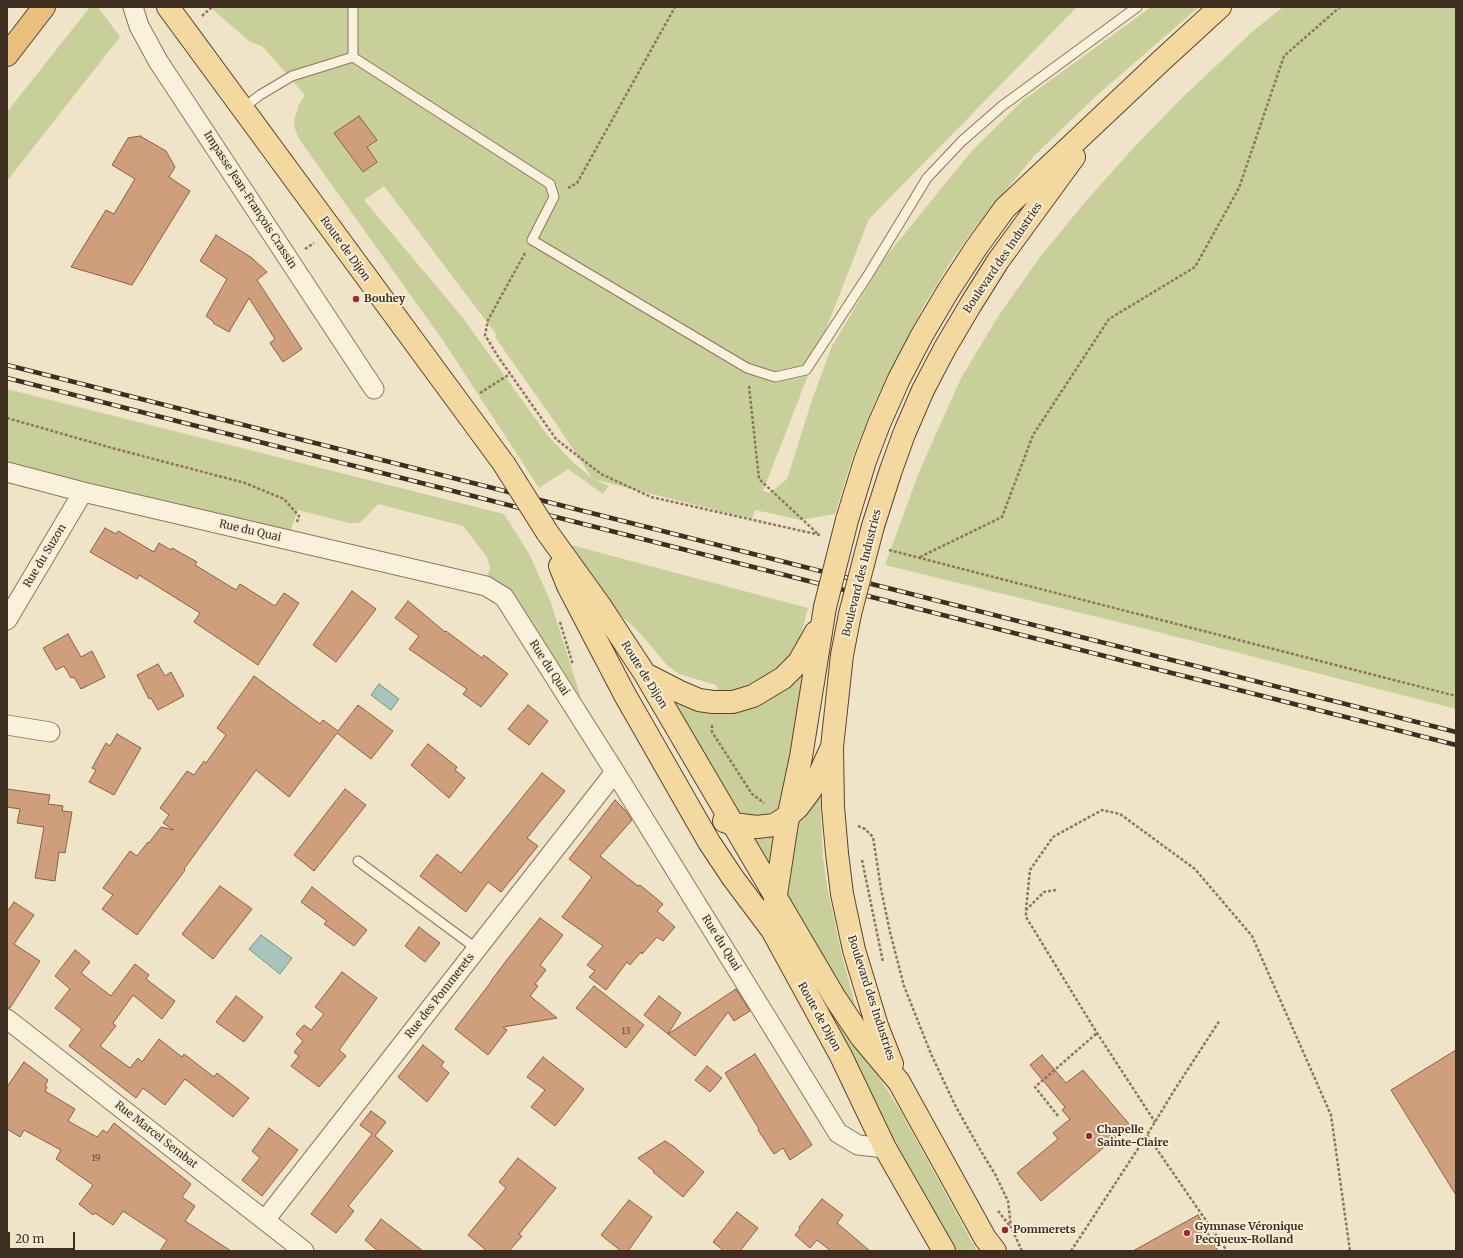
<!DOCTYPE html>
<meta charset="utf-8">
<style>
body{margin:0}
#map{position:relative;width:1463px;height:1258px;overflow:hidden;background:#f0e4c8;font-family:Merriweather,serif}
canvas{display:block}
.frame{position:absolute;inset:0;border:8px solid #3d2e20;pointer-events:none}
.scale{position:absolute;left:8px;top:1232px;width:67px;height:18px;box-sizing:border-box;border:2px solid #3d2e20;border-top:0;padding-left:5px;font-size:12px;line-height:14px;white-space:nowrap;color:#3d2e20;-webkit-text-stroke:3px #f7eed8;paint-order:stroke}
</style>
<div id="map">
<canvas width="1463" height="1258"></canvas>
<div class="frame"></div>
<div class="scale">20 m</div>
</div>
<script>
const ctx = document.querySelector('canvas').getContext('2d');
ctx.lineJoin = 'round';
function paint(path, color) {
  ctx.fillStyle = color;
  ctx.fill(path, 'evenodd');
}
function poly(rows) {
  const path = new Path2D();
  for (const r of rows) {
    path.moveTo(r[0], r[1]);
    for (let i = 2; i < r.length; i += 2) path.lineTo(r[i], r[i + 1]);
  }
  return path;
}
function trace(path, color, width, dash) {
  ctx.strokeStyle = color;
  ctx.lineWidth = width;
  ctx.lineCap = dash ? 'butt' : 'round';
  ctx.setLineDash(dash || []);
  ctx.stroke(path);
}
function write(font, color, halo, rows, align = 'center') {
  ctx.font = font + ' Merriweather,serif';
  ctx.lineWidth = 4;
  ctx.setLineDash([]);
  ctx.textBaseline = 'middle';
  ctx.strokeStyle = halo;
  ctx.fillStyle = color;
  for (const [text, x, y, turn = 0] of rows) {
    ctx.save();
    ctx.translate(x, y);
    ctx.rotate((+turn || 0) * Math.PI / 180);
    ctx.textAlign = isNaN(turn) ? turn : align;
    if (halo) ctx.strokeText(text, 0, 0);
    ctx.fillText(text, 0, 0);
    ctx.restore();
  }
}
paint(poly([
 [90,7,98,7,120,37,7,181,7,112],
 [210,7,1077,7,869,219,763,491,770,493,787,479,812,400,832,346,884,259,970,153,1022,101,1151,7,1199,7,1096,96,1035,155,974,229,951,261,923,307,875,402,853,456,835,514,801,520,755,510,752,519,596,480,609,486,603,494,568,469,539,488,444,342,299,139,295,129,294,121,299,104,305,95,262,46,250,42],
 [384,186,496,334,495,337,559,428,592,478,574,463,548,436,463,318,364,200],
 [1283,7,1456,7,1456,709,1142,628,885,565,919,472,961,378,999,315,1040,257,1086,201,1136,145,1183,97,1253,31],
 [7,389,504,514,530,555,551,603,581,698,512,592,487,578,490,568,487,557,463,526,378,504,365,518,359,523,349,523,298,510,289,534,7,464],
 [571,545,808,608,802,631,795,649,783,664,768,677,749,687,729,692,719,692,716,685,679,674,668,666,637,630,613,609],
 [801,670,810,672,783,806,774,813,761,818,737,817,672,702,687,707,700,710],
 [820,795,823,857,827,886,841,952,858,1015,784,896,795,829,800,818],
 [779,829,771,874,748,835],
 [786,928,901,1112,977,1251,957,1251,834,1033]
]), '#c9cf9b');
const water = poly([
 [379,684,399,699,391,710,371,695,379,684],
 [261,935,292,958,280,974,249,949,261,935]
]);
paint(water, '#a9c4bc');
trace(water, '#6f938a', 1);
const building = poly([
 [359,116,377,140,367,147,377,162,363,172,334,133,359,116],
 [140,136,166,151,175,167,169,177,190,191,132,285,71,267,106,210,114,214,135,179,112,165,128,138,140,136],
 [216,235,252,258,267,272,257,280,302,349,283,362,270,343,275,339,249,298,229,332,213,323,214,322,206,316,227,279,200,261,216,235],
 [105,528,116,534,118,531,154,552,159,543,171,550,172,548,197,562,195,565,236,590,240,584,275,606,284,593,299,603,258,665,194,622,200,613,139,575,137,579,90,552,105,528],
 [352,591,376,609,336,662,313,645,352,591],
 [408,601,445,632,446,631,482,658,484,655,508,674,481,707,463,694,467,689,409,649,419,636,395,618,408,601],
 [68,634,81,657,92,651,105,677,81,689,74,677,71,678,64,666,56,670,43,648,68,634],
 [158,664,165,676,171,672,184,696,158,710,151,698,149,699,137,675,158,664],
 [254,676,320,724,323,720,338,731,358,705,393,731,371,759,337,733,289,797,256,770,184,869,185,870,137,935,102,909,113,895,103,888,130,851,137,856,148,842,149,843,161,827,174,830,163,823,169,815,160,808,187,771,194,775,204,761,206,763,226,735,217,728,254,676],
 [528,705,548,721,529,745,508,729,528,705],
 [117,734,141,748,114,795,89,782,96,770,92,768,106,743,110,746,117,734],
 [428,744,457,767,455,770,465,778,449,798,411,765,428,744],
 [542,773,565,791,527,838,538,846,501,892,488,882,466,912,420,876,437,854,461,873,542,773],
 [7,789,50,795,48,804,63,806,62,811,72,812,65,853,59,852,55,881,35,878,44,827,17,823,20,809,7,807,7,789],
 [345,789,366,805,314,871,294,855,345,789],
 [615,800,625,810,632,820,600,856,638,886,640,885,663,904,657,911,675,927,663,941,657,937,642,954,641,952,630,965,627,962,606,990,589,977,595,971,587,965,603,946,562,917,592,877,569,859,615,800],
 [220,886,252,909,213,959,182,934,220,886],
 [312,887,367,930,354,946,324,924,327,921,301,902,312,887],
 [14,902,34,915,14,944,40,961,10,1008,7,1008,7,912,14,902],
 [540,918,563,935,540,965,546,970,535,984,538,986,530,996,557,1018,503,1027,507,1030,488,1055,455,1029,491,982,491,981,506,961,540,918],
 [419,927,440,943,425,962,405,946,419,927],
 [75,950,90,962,81,973,111,996,135,964,149,975,146,979,175,1001,162,1019,133,995,113,1023,116,1026,100,1046,130,1068,138,1058,142,1062,159,1039,182,1057,184,1054,214,1077,217,1073,249,1098,233,1117,185,1079,165,1105,143,1088,136,1098,69,1046,82,1029,55,1008,70,989,55,976,75,950],
 [342,972,377,998,339,1050,346,1056,319,1087,291,1066,299,1056,294,1052,303,1041,296,1034,304,1025,311,1030,324,1014,315,1007,342,972],
 [594,986,644,1025,626,1048,576,1008,594,986],
 [736,989,750,1011,734,1021,728,1012,695,1056,668,1034,736,989],
 [236,996,263,1017,244,1042,216,1022,236,996],
 [659,996,681,1013,668,1034,644,1015,659,996],
 [423,1045,444,1062,441,1066,449,1073,427,1102,398,1077,423,1045],
 [1456,1050,1456,1195,1391,1090,1456,1050],
 [755,1054,812,1145,790,1160,783,1148,774,1154,758,1130,759,1129,725,1073,755,1054],
 [1042,1055,1066,1083,1083,1070,1130,1125,1041,1201,1017,1173,1058,1139,1053,1133,1070,1119,1062,1110,1065,1107,1030,1065,1042,1055],
 [543,1057,584,1089,555,1126,531,1107,545,1090,527,1077,543,1057],
 [24,1062,48,1080,45,1086,47,1087,45,1091,75,1109,68,1121,97,1137,103,1130,107,1133,114,1123,191,1184,182,1197,195,1206,185,1221,231,1251,160,1251,167,1240,123,1211,113,1225,95,1213,93,1215,79,1204,93,1185,56,1159,61,1150,24,1130,20,1137,7,1129,7,1087,24,1062],
 [707,1066,722,1078,710,1092,695,1080,707,1066],
 [371,1111,386,1122,375,1136,393,1151,348,1206,354,1211,336,1233,311,1214,372,1134,360,1125,371,1111],
 [269,1128,298,1150,262,1196,242,1180,260,1158,252,1151,269,1128],
 [665,1141,673,1146,704,1172,683,1197,653,1172,654,1171,638,1158,665,1141],
 [518,1158,556,1188,519,1234,522,1236,509,1251,487,1251,468,1235,506,1188,499,1182,518,1158],
 [822,1199,843,1215,837,1223,870,1251,831,1251,817,1240,810,1248,795,1235,800,1229,799,1227,822,1199],
 [629,1200,652,1217,628,1251,621,1251,601,1235,629,1200],
 [737,1212,758,1228,740,1251,724,1251,713,1242,737,1212],
 [1198,1215,1218,1251,1133,1251,1198,1215],
 [381,1219,423,1251,378,1251,365,1240,381,1219]
]);
paint(building, '#cf9f7d');
trace(building, '#8d5f41', 1);
const service = poly([
 [353,57,353,7],
 [243,108,260,95,292,76,353,57,550,184,554,197,532,240,747,368,775,377,806,370,868,275,927,178,962,141,1002,106,1137,7],
 [358,861,477,949]
]);
const minor = poly([
 [133,7,139,26,158,61,374,389],
 [7,472,83,492,486,586,504,597,615,772,838,1133,858,1145,885,1148],
 [7,620,83,492],
 [7,725,50,732],
 [7,1019,304,1251],
 [265,1220,615,772]
]);
const primary = poly([
 [168,7,504,464],
 [847,520,865,461,879,424,899,379,922,335,948,291,976,248,1005,208,1161,61,1220,7],
 [873,526,891,470,904,434,923,390,945,348,971,304,998,261,1074,157],
 [547,532,601,607,645,674,835,998,862,1038,899,1082,985,1238,995,1251],
 [560,566,568,586,625,695,709,842,733,878,772,930,841,1056,885,1148,944,1251],
 [850,614,842,655,832,747,833,807,837,853,842,894,854,950,877,1026,892,1064],
 [645,674,678,691,699,700,713,702,733,702,753,696,783,678,799,662,816,632],
 [724,821,733,824,757,827,774,825,788,816,798,807,810,791,820,773,830,751],
 [775,901,787,823,801,757,825,607]
]);
const trunk = poly([
 [7,55,44,7]
]);
trace(service, '#8d765c', 11);
trace(minor, '#8d765c', 21);
trace(primary, '#5b4430', 24);
trace(trunk, '#5b4430', 24);
trace(poly([
 [202,16,212,7],
 [568,188,577,183,675,7],
 [305,249,314,243],
 [525,253,488,320,485,335,497,355,556,439,601,474,651,497,820,535],
 [749,386,759,479,818,534],
 [480,393,510,374],
 [7,418,112,448,245,483,284,499,299,516,297,522],
 [889,550,1456,696],
 [920,557,1002,517,1033,435,1109,319,1195,267,1239,188,1284,56,1340,7],
 [560,622,573,665],
 [712,725,712,732,752,794,764,803],
 [858,826,865,829,873,837,881,889,890,932,904,986,931,1054,956,1107,982,1153,995,1174,1008,1201,1011,1227,1022,1251],
 [862,860,883,962],
 [1056,890,1044,892,1026,910,1026,917,1097,1033,1155,1122],
 [1026,910,1030,870,1053,837,1102,810,1120,814,1195,869,1252,936,1331,1115,1350,1251],
 [1058,1116,1035,1087,1097,1033],
 [1147,1135,1227,1251],
 [998,1211,1011,1227],
 [1071,1251,1147,1135,1177,1086,1220,1020]
]), '#8d765c', 2.5, [3, 2]);
trace(service, '#faf1dc', 9);
trace(minor, '#faf1dc', 19);
trace(primary, '#f3d9a0', 22);
trace(trunk, '#eabe7c', 22);
const rail = poly([
 [7,365,1456,732],
 [7,378,1456,745]
]);
trace(rail, '#3d2e20', 4.5);
trace(rail, '#f7eed8', 3, [9]);
const primaryBridge = poly([
 [504,464,547,532],
 [825,607,847,520],
 [850,614,873,526]
]);
trace(primaryBridge, '#5b4430', 24, []);
trace(primaryBridge, '#f3d9a0', 22);
for (const [x, y, r, color] of [
 [356,299,4,"#9e2a2b"],
 [1089,1136,4,"#9e2a2b"],
 [1005,1230,4,"#9e2a2b"],
 [1187,1233,4,"#9e2a2b"]
]) {
  const dot = new Path2D();
  dot.arc(x, y, r, 0, 2 * Math.PI);
  ctx.fillStyle = color;
  ctx.fill(dot);
  trace(dot, '#f7eed8', 1.5);
}
write('9px', '#624a37', null, [
 ["13",626,1031],
 ["19",96,1158]
]);
write('11px', '#3d2e20', '#f7eed8', [
 ["Impasse Jean-François Crassin",250,200,57],
 ["Route de Dijon",345,249,54],
 ["Boulevard des Industries",1003,258,-56],
 ["Rue du Quai",250,531,13],
 ["Rue du Suzon",45,556,-59],
 ["Boulevard des Industries",862,573,-76],
 ["Rue du Quai",549,668,57],
 ["Route de Dijon",644,675,58],
 ["Rue du Quai",721,943,58],
 ["Rue des Pommerets",440,996,-52],
 ["Boulevard des Industries",871,998,72],
 ["Route de Dijon",819,1017,61],
 ["Rue Marcel Sembat",156,1135,38]
]);
write('bold 11px', '#3d2e20', '#f7eed8', [
 ["Bouhey",364,299],
 ["Chapelle",1097,1130],
 ["Sainte-Claire",1097,1143],
 ["Gymnase Véronique",1195,1227],
 ["Pecqueux-Rolland",1195,1240],
 ["Pommerets",1013,1230]
], 'left');
</script>
